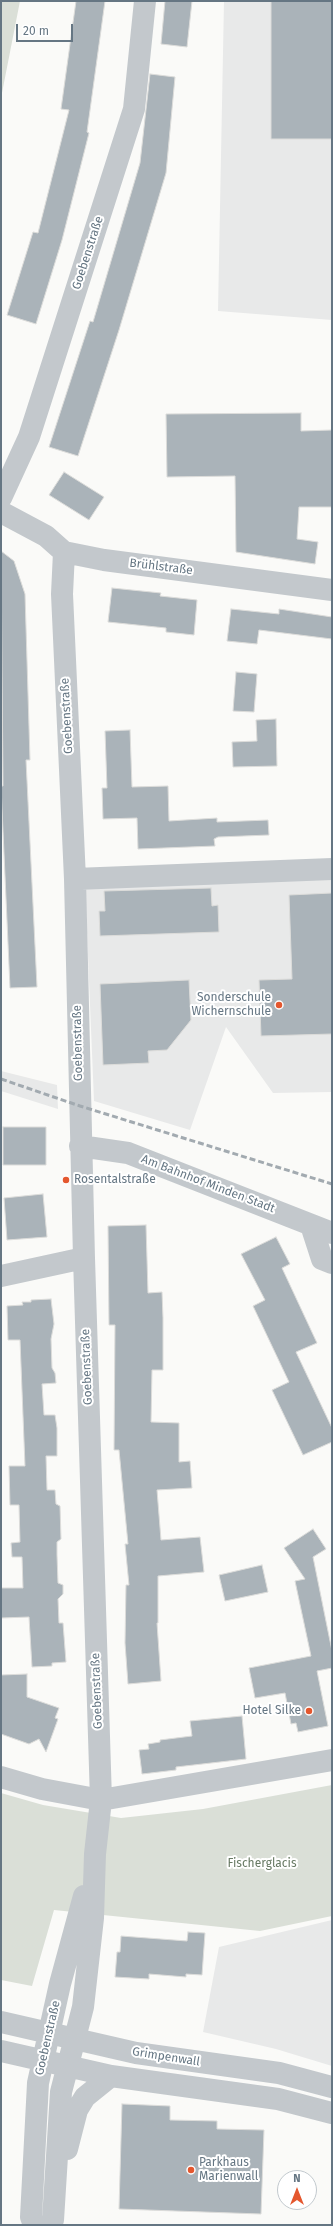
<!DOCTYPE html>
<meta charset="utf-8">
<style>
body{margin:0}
#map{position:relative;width:333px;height:2226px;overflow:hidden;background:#fafaf8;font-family:"Fira Sans",sans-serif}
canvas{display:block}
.frame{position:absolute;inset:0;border:2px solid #657683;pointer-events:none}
.north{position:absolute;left:277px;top:2170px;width:40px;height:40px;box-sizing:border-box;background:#fff;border:1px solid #c1c8cd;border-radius:50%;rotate:0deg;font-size:11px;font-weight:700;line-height:16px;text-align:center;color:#657683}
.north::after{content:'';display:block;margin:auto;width:14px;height:18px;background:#e4572e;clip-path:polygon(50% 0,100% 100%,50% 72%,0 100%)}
.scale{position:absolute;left:16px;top:24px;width:57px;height:18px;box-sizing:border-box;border:2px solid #657683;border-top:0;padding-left:5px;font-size:12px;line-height:14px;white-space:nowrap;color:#657683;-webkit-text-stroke:3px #fff;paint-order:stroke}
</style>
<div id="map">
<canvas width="333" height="2226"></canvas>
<div class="frame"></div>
<div class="north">N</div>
<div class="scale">20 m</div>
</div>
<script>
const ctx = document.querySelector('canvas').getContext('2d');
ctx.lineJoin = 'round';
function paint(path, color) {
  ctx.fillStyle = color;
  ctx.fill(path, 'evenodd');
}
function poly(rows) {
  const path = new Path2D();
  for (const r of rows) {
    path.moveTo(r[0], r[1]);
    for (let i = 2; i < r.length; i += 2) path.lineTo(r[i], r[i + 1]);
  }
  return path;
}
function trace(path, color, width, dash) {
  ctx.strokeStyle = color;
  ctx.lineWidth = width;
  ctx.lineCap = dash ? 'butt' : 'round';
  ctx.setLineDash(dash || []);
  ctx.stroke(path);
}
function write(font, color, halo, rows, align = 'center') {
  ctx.font = font + ' "Fira Sans",sans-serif';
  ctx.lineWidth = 4;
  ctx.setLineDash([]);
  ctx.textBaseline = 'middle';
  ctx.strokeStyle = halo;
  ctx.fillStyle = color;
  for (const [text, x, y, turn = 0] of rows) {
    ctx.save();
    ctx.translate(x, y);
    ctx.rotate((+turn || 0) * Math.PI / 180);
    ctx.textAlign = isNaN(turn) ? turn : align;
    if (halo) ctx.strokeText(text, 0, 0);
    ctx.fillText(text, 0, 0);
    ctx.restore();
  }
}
paint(poly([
 [224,1,332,1,332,320,218,311],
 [332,876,332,1092,273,1093,226,1027,190,1130,94,1101,85,884],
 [1,1071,57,1085,58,1109,1,1091],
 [332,1920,332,2066,276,2049,203,2032,219,1947]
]), '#e8e9e9');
paint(poly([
 [1,1,20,1,1,98],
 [332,1785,332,1916,260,1931,54,1910,32,1986,1,1980,1,1793,43,1805,121,1818,203,1809]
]), '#dadfd7');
const building = poly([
 [76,1,105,1,87,132,89,133,62,240,36,324,7,315,33,232,38,233,69,110,61,109,76,1],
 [165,1,192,1,187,47,161,44,165,1],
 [271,1,332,1,332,139,271,139,271,1],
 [150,74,175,77,166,173,119,330,78,456,49,447,90,321,93,322,140,163,150,74],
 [301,413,301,431,332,430,332,507,299,507,297,539,318,542,315,564,236,552,235,476,167,477,166,414,301,413],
 [64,472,104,497,89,520,49,495,64,472],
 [1,551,14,561,25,594,30,760,26,760,37,987,10,988,1,786,3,786,1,551],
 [112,588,161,593,160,596,197,600,194,635,166,632,166,628,108,622,112,588],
 [231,609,279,614,279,609,332,617,332,639,259,630,257,644,227,641,231,609],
 [236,672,257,674,254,712,233,711,236,672],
 [276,719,277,766,233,767,232,742,257,741,256,720,276,719],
 [130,730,132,787,168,786,169,821,217,818,217,822,268,820,269,835,218,837,214,839,215,846,138,849,137,818,103,819,102,788,107,788,105,731,130,730],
 [211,888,212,906,218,905,219,932,100,936,99,911,105,911,104,891,211,888],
 [332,893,332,1034,261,1036,259,980,292,979,289,895,332,893],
 [189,980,191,1020,167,1050,148,1051,149,1063,103,1065,100,984,189,980],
 [3,1127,46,1127,46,1165,3,1165,3,1127],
 [43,1194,47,1237,7,1240,4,1198,43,1194],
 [146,1225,148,1293,162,1292,163,1318,163,1370,152,1370,151,1422,179,1423,179,1462,190,1461,192,1488,157,1490,161,1540,200,1537,204,1572,158,1576,158,1623,157,1623,161,1681,128,1684,125,1643,126,1585,129,1585,125,1544,128,1544,119,1450,114,1450,115,1325,109,1325,108,1226,146,1225],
 [276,1237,290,1264,282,1268,317,1343,296,1352,332,1428,332,1442,303,1455,272,1390,289,1382,253,1306,265,1300,241,1254,276,1237],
 [51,1299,54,1324,51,1339,52,1368,55,1373,56,1383,42,1384,44,1415,55,1415,57,1428,57,1456,46,1456,47,1490,55,1490,56,1504,60,1506,61,1539,57,1542,57,1555,58,1583,63,1585,63,1594,58,1599,59,1623,63,1623,66,1662,52,1663,52,1666,32,1667,29,1617,1,1618,1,1588,23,1588,22,1557,12,1557,11,1543,20,1542,19,1505,10,1505,9,1466,25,1466,20,1340,8,1340,7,1306,23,1305,22,1302,31,1302,31,1300,51,1299],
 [313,1529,326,1549,313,1557,332,1651,332,1668,317,1671,328,1726,298,1732,296,1723,291,1724,285,1693,255,1698,249,1668,311,1656,295,1581,305,1579,284,1548,313,1529],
 [262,1565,268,1592,225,1601,219,1575,262,1565],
 [27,1674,27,1697,59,1708,55,1718,58,1719,46,1752,39,1739,29,1744,1,1734,1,1675,27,1674],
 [242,1716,246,1759,176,1767,176,1770,142,1774,139,1750,149,1749,148,1744,160,1742,160,1740,192,1736,190,1721,242,1716],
 [188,1932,205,1933,202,1975,186,1974,186,1977,149,1974,149,1979,115,1977,117,1952,120,1952,121,1936,187,1941,188,1932],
 [122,2104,170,2106,170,2120,217,2121,217,2129,264,2130,261,2214,119,2209,122,2104]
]);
paint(building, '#aab3b9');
trace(building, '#dcdcda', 1);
trace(poly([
 [1,498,29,437,134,109,145,1],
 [1,512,46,536,64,552,104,560,332,590],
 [75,879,332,869],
 [80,1146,128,1153,332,1233],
 [311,1225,322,1259,332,1263],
 [1,1276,84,1258],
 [1,1777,42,1789,101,1800,332,1760],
 [1,2022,136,2053,279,2073,332,2087],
 [1,2051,111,2076,278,2099,332,2113],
 [67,2149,77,2110,85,2097,111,2076],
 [34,2225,31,2217,38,2083,60,1984,84,1896],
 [50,2225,53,2220,61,2092,83,2007,93,1918,95,1854,101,1800,84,1258,75,879,62,594,64,552]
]), '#c3c8cc', 22);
trace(poly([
 [1,1079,80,1106,332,1184]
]), '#a2aab0', 3, [6, 3]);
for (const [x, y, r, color] of [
 [279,1005,4,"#e4572e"],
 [66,1180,4,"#e4572e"],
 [309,1711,4,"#e4572e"],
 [191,2170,4,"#e4572e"]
]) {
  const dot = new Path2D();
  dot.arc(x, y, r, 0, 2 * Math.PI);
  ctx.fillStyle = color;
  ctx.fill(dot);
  trace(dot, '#fff', 1.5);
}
write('12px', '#657683', '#fff', [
 ["Goebenstraße",88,253,-72],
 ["Brühlstraße",161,567,7],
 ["Goebenstraße",67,716,-93],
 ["Goebenstraße",78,1043,-91],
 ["Am Bahnhof Minden Stadt",208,1184,21],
 ["Goebenstraße",87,1367,-92],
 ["Goebenstraße",97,1691,-92],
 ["Goebenstraße",48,2038,-77],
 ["Grimpenwall",166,2057,9]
]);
write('12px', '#657683', '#fff', [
 ["Sonderschule",271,998],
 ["Wichernschule",271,1012],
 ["Rosentalstraße",74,1180,"left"],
 ["Hotel Silke",301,1711],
 ["Parkhaus",199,2163,"left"],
 ["Marienwall",199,2177,"left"]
], 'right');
write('12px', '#687a64', '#fff', [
 ["Fischerglacis",262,1864]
]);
</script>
